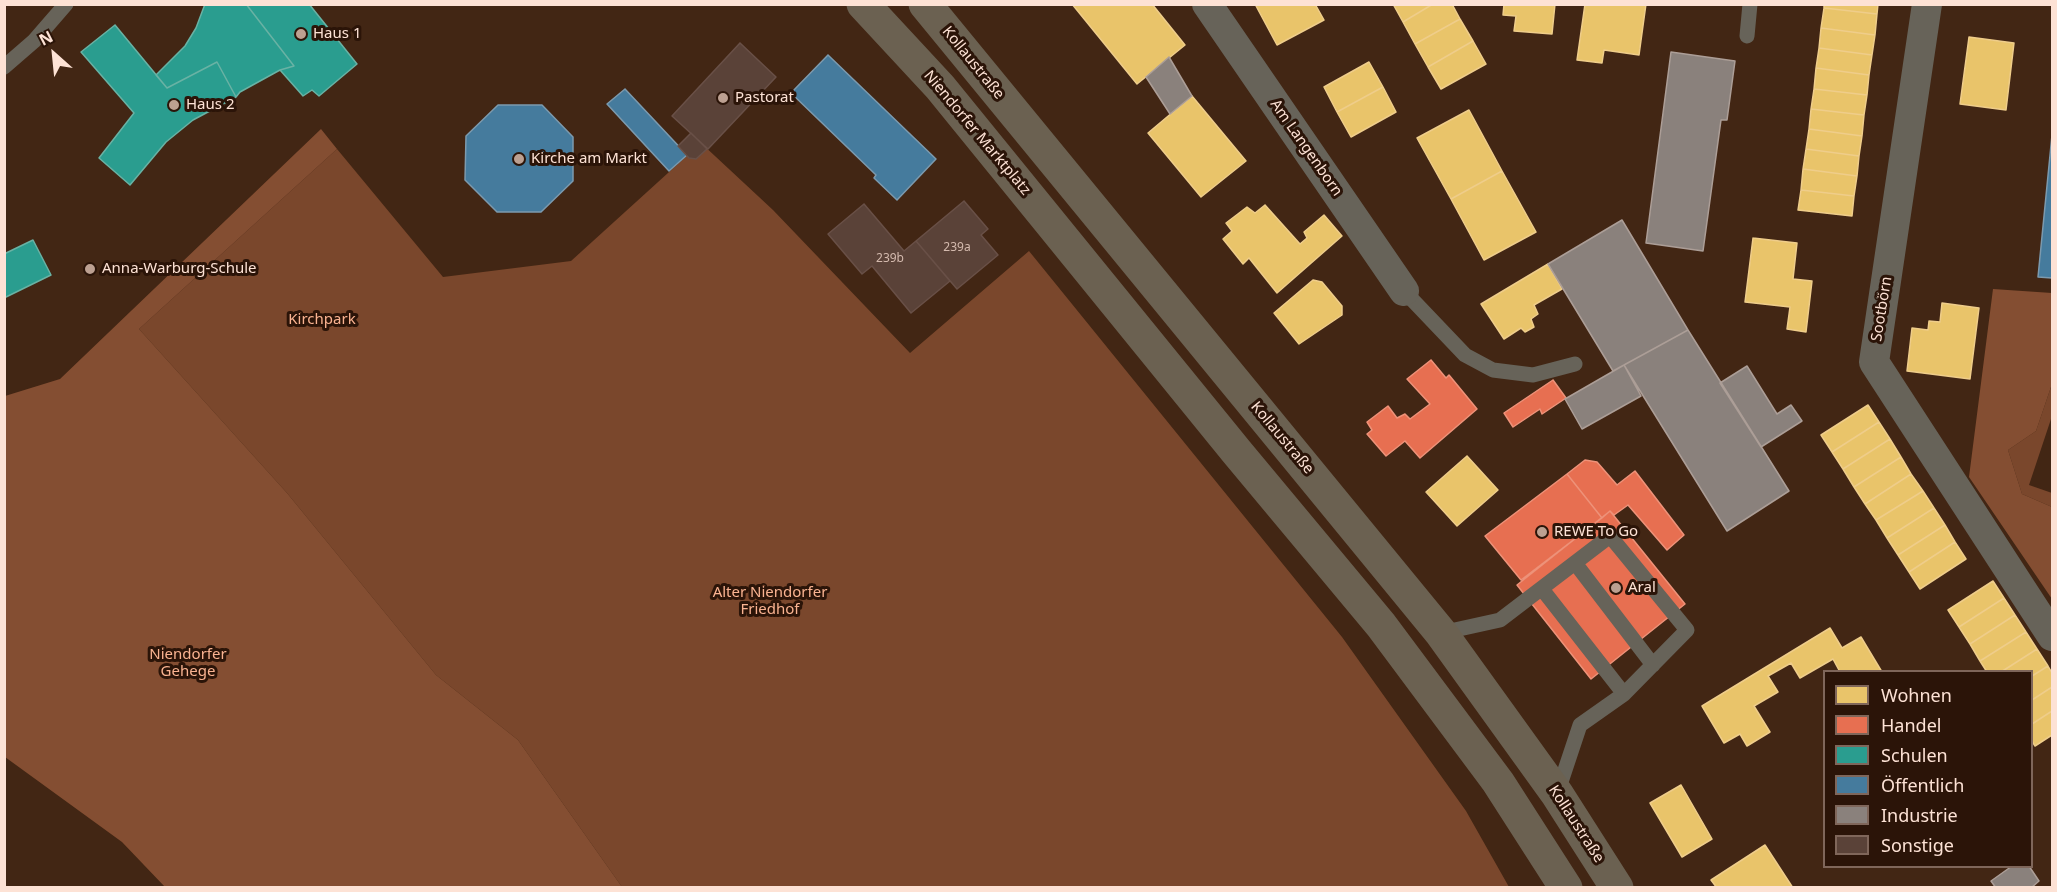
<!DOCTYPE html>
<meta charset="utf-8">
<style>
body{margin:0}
#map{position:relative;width:2057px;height:892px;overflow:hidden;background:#422614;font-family:"Noto Sans",sans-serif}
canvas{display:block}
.frame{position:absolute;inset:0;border:6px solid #fde2d5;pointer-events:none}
.legend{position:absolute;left:1823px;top:670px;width:210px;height:198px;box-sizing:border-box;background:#2b1408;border:2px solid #7f665a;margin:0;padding:8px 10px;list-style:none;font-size:18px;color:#fde2d5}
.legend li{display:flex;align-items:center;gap:12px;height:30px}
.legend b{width:30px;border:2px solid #7f665a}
.north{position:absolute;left:24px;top:24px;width:60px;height:60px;-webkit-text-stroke:4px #2b1408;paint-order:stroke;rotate:333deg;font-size:16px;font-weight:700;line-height:24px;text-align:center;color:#fde2d5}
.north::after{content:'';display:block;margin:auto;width:21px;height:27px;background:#fde2d5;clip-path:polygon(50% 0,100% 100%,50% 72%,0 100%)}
</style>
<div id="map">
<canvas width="2057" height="892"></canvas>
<div class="frame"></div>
<ul class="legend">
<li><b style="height:16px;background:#e9c46a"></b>Wohnen</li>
<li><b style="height:16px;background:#e76f51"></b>Handel</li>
<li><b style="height:16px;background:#2a9d8f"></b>Schulen</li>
<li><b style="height:16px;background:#457b9d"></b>Öffentlich</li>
<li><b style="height:16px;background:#8a817c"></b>Industrie</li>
<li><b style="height:16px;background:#5a4238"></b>Sonstige</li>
</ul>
<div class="north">N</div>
</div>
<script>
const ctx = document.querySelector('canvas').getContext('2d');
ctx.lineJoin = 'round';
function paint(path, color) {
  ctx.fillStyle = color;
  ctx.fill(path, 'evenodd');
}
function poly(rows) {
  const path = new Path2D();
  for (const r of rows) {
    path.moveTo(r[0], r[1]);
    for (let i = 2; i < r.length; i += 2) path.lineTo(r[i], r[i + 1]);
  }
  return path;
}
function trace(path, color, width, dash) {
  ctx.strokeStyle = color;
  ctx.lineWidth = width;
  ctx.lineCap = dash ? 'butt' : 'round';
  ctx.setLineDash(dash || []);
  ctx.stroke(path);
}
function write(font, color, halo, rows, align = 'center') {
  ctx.font = font + ' "Noto Sans",sans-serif';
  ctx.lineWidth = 6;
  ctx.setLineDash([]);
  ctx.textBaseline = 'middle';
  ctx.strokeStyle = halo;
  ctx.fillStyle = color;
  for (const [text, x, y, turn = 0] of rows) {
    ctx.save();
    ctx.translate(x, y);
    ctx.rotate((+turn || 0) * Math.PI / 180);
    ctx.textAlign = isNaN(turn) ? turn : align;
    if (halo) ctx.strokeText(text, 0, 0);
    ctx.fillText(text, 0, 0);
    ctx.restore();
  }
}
paint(poly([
 [701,143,773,210,910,353,1029,251,1342,637,1466,811,1509,887,622,887,518,740,436,675,287,493,139,329,337,149,443,277,571,261],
 [2052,384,2052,416,2029,485,2052,493,2052,507,2022,494,2008,450,2036,431]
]), '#7a472c');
paint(poly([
 [321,129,337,149,139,329,287,493,436,675,518,740,622,887,165,887,122,842,5,757,5,396,60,379],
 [1993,289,2052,293,2052,384,2036,431,2008,450,2022,494,2052,507,2052,599,1969,477]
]), '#844e32');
const homes = poly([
 [1072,4,1152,4,1185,45,1137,84,1072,4],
 [1255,4,1315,4,1324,20,1277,45,1255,4],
 [1393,4,1433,4,1403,22,1393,4],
 [1433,4,1452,4,1460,19,1415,44,1403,22,1433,4],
 [1504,4,1555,4,1552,34,1514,31,1516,16,1503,15,1504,4],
 [1585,4,1646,4,1639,55,1604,50,1602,63,1577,60,1585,4],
 [1824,4,1878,4,1877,14,1824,8,1824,4],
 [1824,8,1877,14,1875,35,1821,28,1824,8],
 [1460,19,1473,41,1428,67,1415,44,1460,19],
 [1821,28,1875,35,1872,55,1819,48,1821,28],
 [1969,37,2014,43,2006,110,1960,104,1969,37],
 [1473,41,1486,64,1441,89,1428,67,1473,41],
 [1819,48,1872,55,1869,75,1816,68,1819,48],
 [1369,62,1383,87,1337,112,1324,87,1369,62],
 [1816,68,1869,75,1867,95,1814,89,1816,68],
 [1383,87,1396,112,1351,137,1337,112,1383,87],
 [1814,89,1867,95,1864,115,1811,109,1814,89],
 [1192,96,1246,161,1201,197,1148,133,1192,96],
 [1811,109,1864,115,1862,136,1809,129,1811,109],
 [1469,110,1502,171,1451,199,1417,138,1469,110],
 [1809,129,1862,136,1859,156,1806,149,1809,129],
 [1806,149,1859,156,1857,176,1803,169,1806,149],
 [1803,169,1857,176,1854,196,1801,190,1803,169],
 [1502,171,1536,232,1484,260,1451,199,1502,171],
 [1801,190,1854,196,1852,216,1798,210,1801,190],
 [1265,205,1300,244,1307,238,1304,232,1324,215,1342,236,1277,293,1249,258,1243,264,1223,239,1232,231,1226,223,1247,207,1255,213,1265,205],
 [1753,238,1797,243,1793,279,1812,281,1806,332,1787,329,1790,307,1745,302,1753,238],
 [1548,264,1562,289,1534,305,1538,314,1531,319,1534,327,1525,332,1521,328,1504,339,1481,304,1548,264],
 [1313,280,1322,282,1342,306,1342,315,1299,344,1274,313,1313,280],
 [1942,303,1979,308,1970,379,1907,371,1912,328,1928,330,1929,321,1940,322,1942,303],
 [1868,405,1879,422,1832,452,1821,435,1868,405],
 [1879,422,1890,439,1843,469,1832,452,1879,422],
 [1890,439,1901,457,1854,487,1843,469,1890,439],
 [1467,456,1498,490,1457,526,1426,492,1467,456],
 [1901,457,1911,474,1865,504,1854,487,1901,457],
 [1911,474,1923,491,1876,520,1865,504,1911,474],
 [1923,491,1934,508,1887,538,1876,520,1923,491],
 [1934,508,1945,525,1898,555,1887,538,1934,508],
 [1945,525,1955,542,1909,572,1898,555,1945,525],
 [1955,542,1966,559,1920,589,1909,572,1955,542],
 [1993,581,2004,598,1959,627,1948,610,1993,581],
 [2004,598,2015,615,1970,644,1959,627,2004,598],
 [2015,615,2026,632,1980,661,1970,644,2015,615],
 [1830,628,1842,648,1861,637,1882,672,1840,672,1833,659,1800,678,1791,663,1768,676,1778,692,1754,706,1770,732,1747,746,1740,734,1724,743,1702,706,1830,628],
 [2026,632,2037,649,2001,672,1987,672,1980,661,2026,632],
 [2037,649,2048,666,2032,676,2032,672,2001,672,2037,649],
 [2048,666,2052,673,2052,687,2032,700,2032,676,2048,666],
 [2052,687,2052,711,2032,724,2032,700,2052,687],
 [2052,711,2052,735,2035,746,2032,741,2032,724,2052,711],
 [1681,785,1712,839,1682,857,1650,803,1681,785],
 [1765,845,1793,888,1717,888,1711,880,1765,845]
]);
paint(homes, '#e9c46a');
trace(homes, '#efcd8a', 1.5);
const shops = poly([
 [1431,360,1446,378,1449,375,1477,409,1420,458,1405,441,1386,456,1367,434,1372,430,1367,422,1388,406,1397,418,1405,414,1410,419,1430,404,1407,379,1431,360],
 [1553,380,1566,398,1542,414,1540,409,1513,427,1504,413,1553,380],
 [1585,460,1597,462,1617,485,1635,471,1684,535,1667,550,1628,505,1614,515,1610,511,1602,518,1567,474,1585,460],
 [1567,474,1602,518,1521,580,1485,536,1567,474],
 [1610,511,1685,604,1591,679,1517,585,1610,511]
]);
paint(shops, '#e76f51');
trace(shops, '#ee9279', 1.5);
const schools = poly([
 [205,4,246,4,294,66,280,70,240,92,236,97,217,62,167,88,156,75,185,46,196,28,205,4],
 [246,4,309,4,357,64,319,96,312,90,303,96,280,70,294,66,246,4],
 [115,25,167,88,217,62,236,97,193,120,166,142,130,185,99,158,134,113,81,52,115,25],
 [33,240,51,275,4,298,4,254,33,240]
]);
paint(schools, '#2a9d8f');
trace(schools, '#69b2a4', 1.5);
const public = poly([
 [828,55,936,159,897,200,874,178,876,175,791,93,828,55],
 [625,89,687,155,669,171,607,104,625,89],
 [498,105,542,105,573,137,573,181,541,212,497,212,465,180,466,136,498,105],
 [2052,135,2052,278,2038,277,2052,135]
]);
paint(public, '#457b9d');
trace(public, '#7c9aae', 1.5);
const industry = poly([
 [1671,52,1735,61,1727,120,1721,120,1703,251,1646,243,1671,52],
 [1169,57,1192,96,1170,114,1146,77,1169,57],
 [1622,220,1688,330,1613,371,1548,264,1622,220],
 [1688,330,1789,491,1727,531,1624,365,1688,330],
 [1624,365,1641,396,1582,429,1565,399,1624,365],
 [1747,366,1777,414,1791,405,1802,421,1761,447,1720,383,1747,366],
 [2012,866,2029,866,2039,881,2031,888,1996,888,1991,881,2012,866]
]);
paint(industry, '#8a817c');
trace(industry, '#ac9e97', 1.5);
const building = poly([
 [740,43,776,77,708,149,672,116,740,43],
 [691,133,707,149,696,159,689,158,678,146,691,133],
 [964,201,988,229,981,235,998,255,957,289,916,241,964,201],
 [864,204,904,251,916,241,950,281,911,313,872,266,862,274,828,234,864,204]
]);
paint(building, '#5a4238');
trace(building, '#695047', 1.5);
trace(poly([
 [1747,36,1750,4],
 [4,67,34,41,66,4],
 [1404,291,1465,355,1493,370,1533,375,1575,364],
 [1575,563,1653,665],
 [1542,589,1624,694],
 [1441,633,1500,620,1610,536,1687,630,1624,694,1580,725,1557,794]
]), '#676359', 15);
trace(poly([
 [1207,4,1404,291],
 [1927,4,1874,362,2052,636]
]), '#676359', 30);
trace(poly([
 [863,4,940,87,1236,451,1381,625,1498,782,1566,888],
 [925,4,1441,633,1557,794,1617,888]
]), '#6b6151', 33);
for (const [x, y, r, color] of [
 [301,34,6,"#bca091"],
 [723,98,6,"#bca091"],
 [174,105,6,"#bca091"],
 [519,159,6,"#bca091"],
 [90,269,6,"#bca091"],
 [1542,532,6,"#bca091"],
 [1616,588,6,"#bca091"]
]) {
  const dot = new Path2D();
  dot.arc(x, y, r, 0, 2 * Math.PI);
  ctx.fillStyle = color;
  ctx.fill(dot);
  trace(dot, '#2b1408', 2);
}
write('12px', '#d4baae', null, [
 ["239a",957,248],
 ["239b",890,259]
]);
write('15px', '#fde2d5', '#2b1408', [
 ["Haus 1",313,34],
 ["Pastorat",735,98],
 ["Haus 2",186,105],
 ["Kirche am Markt",531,159],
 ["Anna-Warburg-Schule",102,269],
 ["REWE To Go",1554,532],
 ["Aral",1628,588]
], 'left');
write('15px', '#fde2d5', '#2b1408', [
 ["Kollaustraße",973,63,51],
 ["Niendorfer Marktplatz",977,133,50],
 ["Am Langenborn",1306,148,55],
 ["Sootbörn",1882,309,-81],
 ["Kollaustraße",1282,438,50],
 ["Kollaustraße",1576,824,57]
]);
write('15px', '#fab391', '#2b1408', [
 ["Kirchpark",322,320],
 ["Alter Niendorfer",770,593],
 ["Friedhof",770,610],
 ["Niendorfer",188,655],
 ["Gehege",188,672]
]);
</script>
